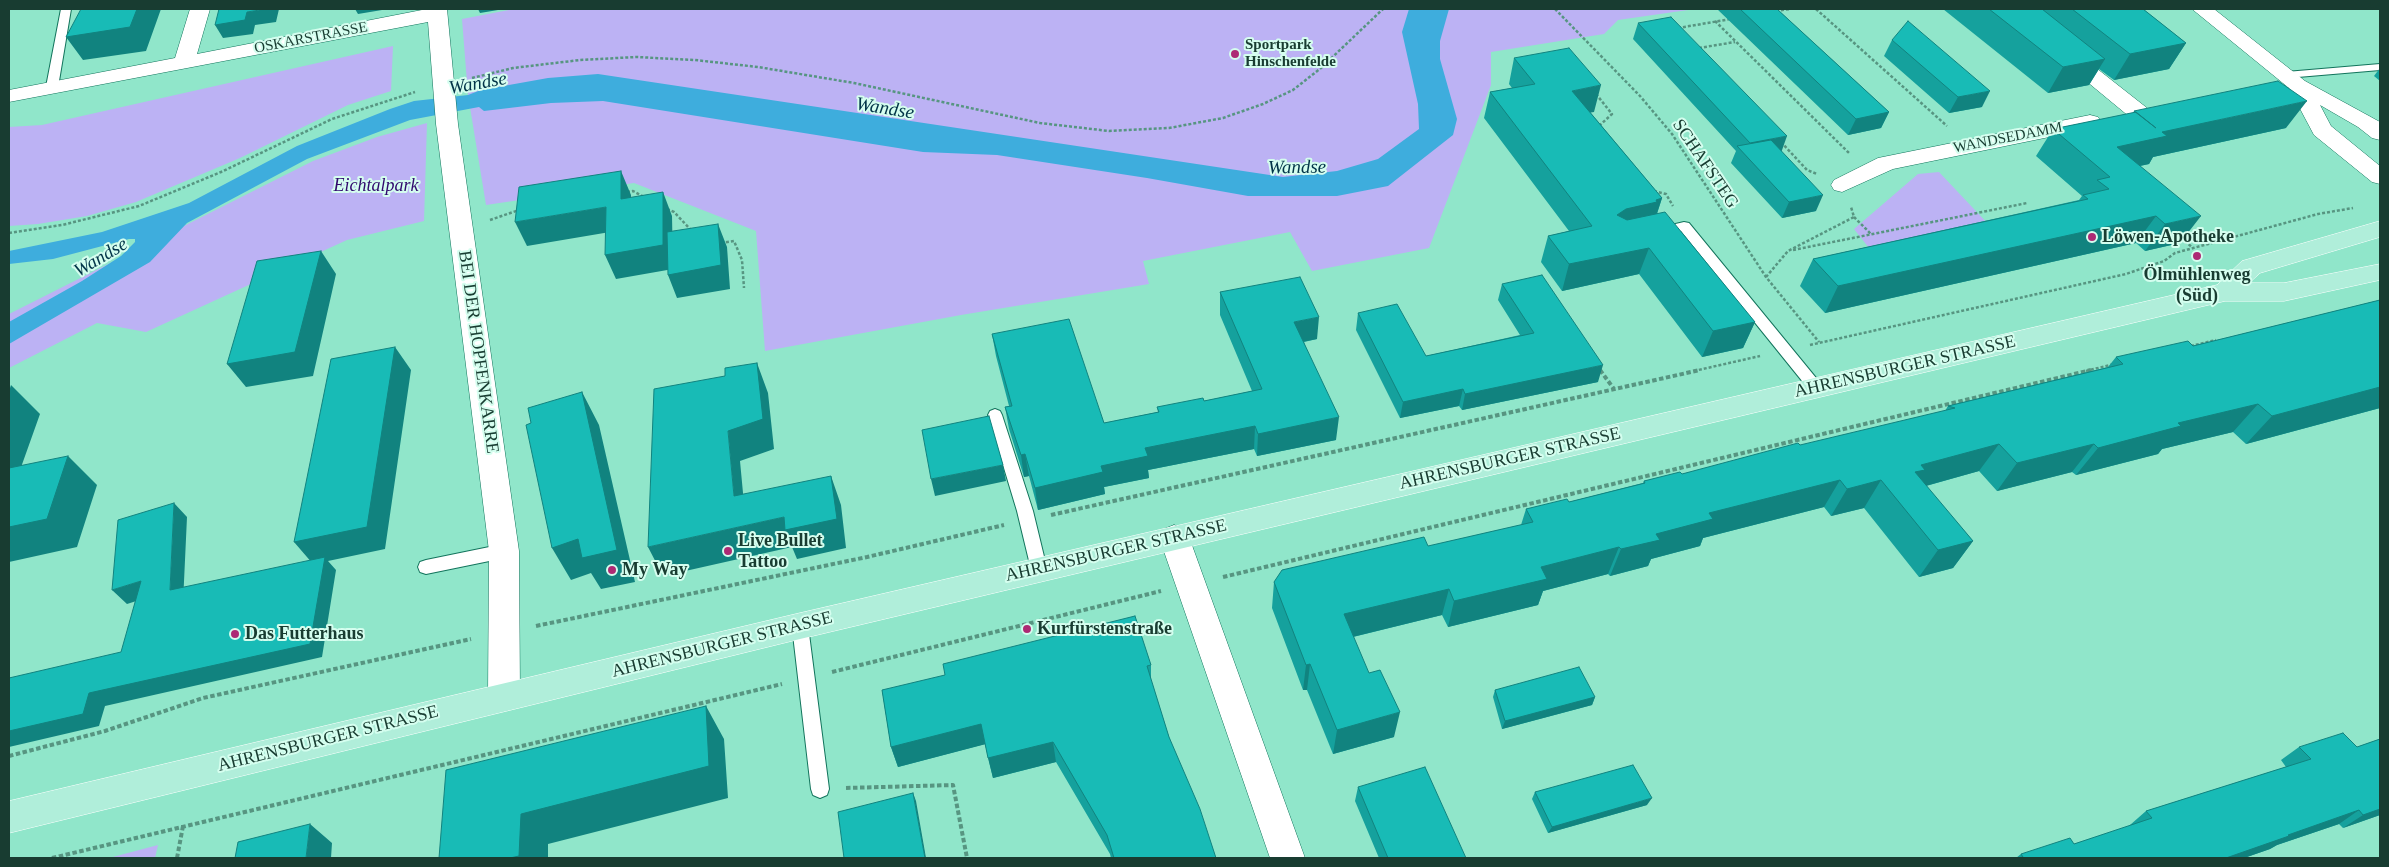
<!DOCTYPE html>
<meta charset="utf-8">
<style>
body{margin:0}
#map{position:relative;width:2389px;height:867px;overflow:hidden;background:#90e6ca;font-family:"Times New Roman",serif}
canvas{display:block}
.frame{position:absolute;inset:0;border:10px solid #183c31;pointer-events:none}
</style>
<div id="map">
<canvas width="2389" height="867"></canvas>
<div class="frame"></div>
</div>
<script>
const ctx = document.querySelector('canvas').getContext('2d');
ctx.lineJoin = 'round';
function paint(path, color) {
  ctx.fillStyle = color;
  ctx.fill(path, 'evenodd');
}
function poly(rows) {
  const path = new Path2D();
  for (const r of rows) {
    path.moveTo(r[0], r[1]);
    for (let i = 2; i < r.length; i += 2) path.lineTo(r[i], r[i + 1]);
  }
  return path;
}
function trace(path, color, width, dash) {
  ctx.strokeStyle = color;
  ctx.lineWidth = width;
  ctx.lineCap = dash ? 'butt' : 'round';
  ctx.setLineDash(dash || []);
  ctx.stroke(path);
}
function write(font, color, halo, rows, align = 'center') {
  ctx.font = font + ' "Times New Roman",serif';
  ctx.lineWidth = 4;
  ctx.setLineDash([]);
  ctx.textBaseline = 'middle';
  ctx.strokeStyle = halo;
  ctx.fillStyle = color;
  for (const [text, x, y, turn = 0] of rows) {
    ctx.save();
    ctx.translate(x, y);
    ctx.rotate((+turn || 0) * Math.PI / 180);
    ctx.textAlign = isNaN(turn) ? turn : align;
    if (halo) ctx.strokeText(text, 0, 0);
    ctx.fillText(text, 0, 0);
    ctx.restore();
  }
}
paint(poly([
 [514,9,1695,9,1618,20,1604,34,1491,52,1491,85,1429,248,1312,271,1290,232,1143,261,1149,284,961,315,765,351,756,231,634,183,486,205,468,95,462,19],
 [393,46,391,91,348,105,240,158,136,202,87,216,38,224,9,226,9,127,42,125],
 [427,123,424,221,347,240,146,332,97,323,9,368,9,314,313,161,377,137],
 [1939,172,1990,226,1873,253,1854,229,1918,174],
 [158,845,155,858,109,858]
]), '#bcb2f4');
paint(poly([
 [1409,9,1449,9,1440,41,1440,59,1457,119,1453,135,1388,186,1337,196,1248,196,1147,178,997,155,923,152,603,101,551,103,484,111,479,107,410,120,307,159,187,223,150,262,9,344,9,322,82,281,121,256,135,242,135,239,129,239,53,259,9,264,9,251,102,232,189,203,297,146,390,109,414,101,468,95,481,90,548,78,598,74,1283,177,1337,171,1378,159,1419,129,1418,104,1402,32]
]), '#3eaddd');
const lane = poly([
 [61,9,71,9,58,87,52,90,46,87,61,9],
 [2380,64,2380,70,2286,78,2280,75,2286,72,2380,64],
 [1684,222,1689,223,1821,384,1823,388,1821,392,1811,392,1681,231,1659,236,1652,232,1654,229,1684,222],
 [995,409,1000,411,1002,415,1033,511,1047,569,1045,574,1039,576,1033,574,1031,569,1017,511,988,415,990,411,995,409],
 [504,544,510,546,512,551,510,556,504,558,426,574,420,572,418,567,420,562,426,560,504,544],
 [800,619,806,621,808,626,829,789,827,795,820,798,813,795,811,789,792,626,794,621,800,619]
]);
const street = poly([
 [190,9,210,9,197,54,427,9,447,9,458,124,519,551,520,697,515,707,504,711,493,707,488,697,489,551,436,124,428,22,9,102,9,90,175,58,190,9],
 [1999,9,2021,9,2147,108,2150,113,2147,118,2139,120,2131,118,1999,9],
 [2090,115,2098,117,2101,122,2098,127,1893,169,1842,192,1834,190,1831,185,1834,180,1878,158,2090,115],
 [1174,525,1184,529,1189,537,1305,858,1270,858,1159,537,1164,529,1174,525]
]);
const secondary = poly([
 [2192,9,2214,9,2305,81,2380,122,2380,140,2372,138,2358,127,2320,105,2331,126,2380,166,2380,184,2372,182,2314,135,2289,88,2192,9]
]);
const primary = poly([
 [2380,221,2380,237,2260,273,2249,283,2284,283,2380,264,2380,280,2284,301,2225,301,800,639,9,833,9,801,800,613,2217,285,2242,261,2380,221]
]);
trace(lane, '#12745c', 2);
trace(street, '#12745c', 1);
trace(secondary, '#12745c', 1);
trace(primary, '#fff', 1);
trace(poly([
 [1555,9,1640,96,1672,134,1766,277,1819,342],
 [1816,9,1947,126],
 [1776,11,1790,9],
 [1715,21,1850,154],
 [1678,28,1731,19],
 [1699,48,1735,42],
 [472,78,513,68,580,60,636,57,695,60,758,67,854,83,1040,123,1109,131,1169,128,1223,118,1263,104,1293,90,1321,68,1383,9],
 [1596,94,1612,114,1599,126],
 [1781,142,1807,170,1817,174],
 [1654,191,1666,194,1673,206],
 [627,192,633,191,644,197],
 [667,209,674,212,692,231],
 [1854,217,1871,234],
 [490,220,519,210],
 [9,233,62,225,139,206,221,172,332,119,415,92],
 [2181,238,2193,248],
 [721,243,734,241,742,260,744,288],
 [1793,250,2027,203],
 [1766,277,1788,251,1854,217,1851,207],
 [1810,345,2126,274,2164,261,2175,253,2318,214,2353,208],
 [2191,346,2216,340],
 [1599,368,1601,371],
 [1694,371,1760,356],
 [2086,371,2114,364]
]), '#579581', 2.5, [3, 2]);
trace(poly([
 [1600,370,1614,389],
 [1051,515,1700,370],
 [1223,577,2091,370],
 [536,626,867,557,1004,525],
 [832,672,1161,591],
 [9,756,105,731,203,698,471,639],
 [846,788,953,785,967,858],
 [52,858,782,684],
 [177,858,183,826]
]), '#579581', 4, [4.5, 2.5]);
paint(lane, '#fff');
paint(street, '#fff');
paint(secondary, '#fff');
paint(primary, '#b0eeda');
paint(poly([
 [1717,9,1777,9,1889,112,1881,128,1848,135],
 [1943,9,2143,9,2186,43,2169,69,2114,80,2099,69,2089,85,2048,93],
 [1638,23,1781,151,1816,211,1782,218,1731,163,1736,151,1633,39],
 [1892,40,1982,107,1949,113,1884,56],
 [1514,58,1594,112,1590,112,1662,198,1657,214,1755,322,1743,348,1702,357,1639,274,1562,291,1541,262,1548,236,1569,231,1484,118,1490,92,1512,88,1509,84],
 [2380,68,2380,81,2374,76],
 [2134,111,2286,128,2153,157,2149,164,2140,166,2180,243,2145,251,2136,243,1825,313,1800,286,1813,259,2079,200,2082,196,2036,156,2053,129,2133,113],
 [1502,284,1598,382,1462,410,1459,406,1400,418,1356,330,1358,313,1426,356,1520,335,1498,300],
 [1220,292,1317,339,1304,342,1336,440,1257,456,1254,449,1148,470,1149,478,1104,487,1105,494,1038,510,1029,476,1024,477,1009,429,1005,407,1009,406,996,356,992,334,1104,423,1158,412,1157,407,1204,401,1252,391,1220,315],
 [2380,300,2380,408,2246,444,2233,432,2162,449,2158,454,2076,475,2072,472,1997,491,1979,471,1926,486,1973,541,1953,568,1919,577,1864,508,1831,516,1824,507,1703,538,1700,546,1651,559,1648,566,1610,576,1608,574,1543,591,1538,605,1448,627,1442,615,1353,637,1394,737,1333,754,1307,690,1303,690,1272,608,1274,582,1521,525,1526,509,1569,502,1643,483,1644,481,1682,474,1945,411,1948,406,2108,367,2116,357,2193,346],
 [1151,665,1151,680,1169,737,1216,858,1111,858,1110,854,1056,762,993,778,985,744,898,767,891,747,882,690],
 [1495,690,1595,697,1592,705,1502,729,1493,697],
 [2380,739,2380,815,2343,828,2339,824,2277,845,2270,849,2244,858,2016,858,2021,854,2074,844,2131,826,2130,825,2146,811,2286,767,2281,760,2299,747,2357,747],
 [1358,787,1466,858,1379,858,1355,801],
 [1535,792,1647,805,1548,833,1532,799]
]), '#15a19d');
paint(poly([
 [137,9,161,9,146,51,83,60,66,37],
 [266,9,279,9,276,22,255,25,253,34,223,38,215,25,247,12],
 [355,9,388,9,358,14],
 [478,9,504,9,480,13],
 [2186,43,2169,69,2114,80,2130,54],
 [2105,59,2089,85,2048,93,2063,67],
 [1601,85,1594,112,1565,117,1572,91],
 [1990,91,1982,107,1949,113,1958,97],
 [2307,101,2286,128,2153,157,2149,164,2105,173,2117,147,2162,132],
 [1889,112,1881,128,1848,135,1856,119],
 [1787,136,1781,153,1750,143],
 [621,171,631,195,631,223,621,199],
 [663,192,672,216,673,269,616,279,605,255],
 [1823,195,1816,211,1782,218,1789,202],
 [1662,198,1653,225,1618,235,1617,215,1626,209],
 [606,207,616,231,527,246,515,222],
 [2156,216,2136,243,1825,313,1838,286],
 [2201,216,2180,243,2145,251,2165,224],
 [718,224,727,247,730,289,677,298,668,275],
 [1649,248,1639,274,1562,291,1569,264],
 [321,251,336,274,313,376,246,387,227,364],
 [1319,317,1317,339,1292,344,1294,322],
 [1755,322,1743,348,1702,357,1713,331],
 [395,347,411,370,385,549,328,561,336,570,322,657,105,706,99,726,9,747,9,731,89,693,313,564,294,542],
 [757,363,768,393,774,449,740,461,746,525,734,496,728,431],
 [1603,365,1598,382,1462,410,1465,394],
 [11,385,40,414,9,501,9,391],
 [2380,387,2380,408,2246,444,2272,416],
 [1463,389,1459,406,1400,418,1403,402],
 [582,392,599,425,635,582,601,589,591,573,571,580,552,548],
 [2258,404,2233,432,2162,449,2158,454,2076,475,2098,448,2178,423],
 [1339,417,1336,440,1257,456,1258,434],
 [1255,426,1254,449,1148,470,1149,478,1104,487,1105,494,1038,510,1035,488,1101,466,1145,448],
 [1999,444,1979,471,1911,490,1915,472,1921,465],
 [2094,444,2072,472,1997,491,2017,463],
 [1025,454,1029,476,1024,477,1021,455],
 [68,456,97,485,77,547,9,562,9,527],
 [1003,465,1006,481,935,496,931,479],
 [831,476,841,505,846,548,797,559,792,547,663,576,648,547,784,517],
 [1840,480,1824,507,1703,538,1700,546,1651,559,1648,566,1610,576,1621,549,1656,534,1709,513],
 [1881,480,1864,508,1831,516,1847,489],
 [174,503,187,517,183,603,170,590],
 [1973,541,1953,568,1919,577,1938,550],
 [1619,547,1608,574,1543,591,1538,605,1448,627,1454,601,1541,567],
 [141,581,155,595,127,604,112,590],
 [1449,589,1442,615,1340,640,1344,614],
 [1310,664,1307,690,1303,690,1306,665],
 [1595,697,1592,705,1502,729,1505,721],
 [706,706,724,739,728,798,548,844,548,858,510,858,521,814],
 [1400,712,1394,737,1333,754,1337,730],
 [981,724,986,744,898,767,891,747],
 [1053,742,1056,762,993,778,988,758],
 [913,793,916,801,926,858,925,858],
 [1652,798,1647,805,1548,833,1552,827],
 [2380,809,2380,815,2343,828,2363,815],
 [2359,810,2339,824,2277,845,2270,849,2244,858,2226,858,2288,835],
 [310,824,332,843,331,858,306,858]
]), '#11837f');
const building = poly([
 [81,9,137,9,130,27,66,37,81,9],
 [219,9,266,9,247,12,245,20,215,25,219,9],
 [1740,9,1777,9,1889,112,1856,119,1740,9],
 [1989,9,2042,9,2105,59,2063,67,1989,9],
 [2072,9,2143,9,2186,43,2130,54,2072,9],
 [1671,17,1787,136,1750,143,1638,23,1671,17],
 [1908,21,1990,91,1958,97,1892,40,1908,21],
 [1569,48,1601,85,1572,91,1662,198,1656,200,1657,202,1626,209,1617,215,1627,220,1665,212,1755,322,1713,331,1649,248,1569,264,1548,236,1592,226,1490,92,1535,84,1514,58,1569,48],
 [2278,81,2307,101,2162,132,2167,136,2117,147,2201,216,2165,224,2156,216,1838,286,1813,259,2088,199,2083,195,2109,189,2097,180,2110,177,2053,129,2136,112,2156,128,2134,111,2278,81],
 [1771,140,1823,195,1789,202,1737,146,1771,140],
 [621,171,621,199,663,192,663,245,605,255,606,207,515,222,519,187,621,171],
 [718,224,721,265,668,275,667,232,718,224],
 [321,251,295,352,227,364,257,261,321,251],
 [1542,275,1603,365,1465,394,1463,389,1403,402,1358,313,1397,304,1426,356,1534,333,1502,284,1542,275],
 [1300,277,1319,317,1294,322,1339,417,1258,434,1255,426,1145,448,1148,456,1101,466,1103,472,1035,488,1025,454,1021,455,1005,407,1012,406,992,334,1069,319,1104,423,1159,412,1157,407,1203,398,1204,401,1262,389,1220,292,1300,277],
 [2380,300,2380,387,2272,416,2258,404,2178,423,2181,426,2098,448,2094,444,2017,463,1999,444,1921,465,1925,470,1915,472,1973,541,1938,550,1881,480,1847,489,1840,480,1709,513,1713,519,1656,534,1660,540,1621,549,1619,547,1541,567,1547,579,1454,601,1449,589,1344,614,1369,673,1380,670,1400,712,1337,730,1310,664,1306,665,1274,582,1282,570,1424,537,1428,546,1533,522,1526,509,1567,499,1569,502,1645,483,1644,481,1680,472,1682,474,1798,443,1800,445,1955,408,1948,406,2123,364,2116,357,2188,341,2193,346,2380,300],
 [395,347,367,527,294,542,331,359,395,347],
 [757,363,763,419,728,431,734,496,831,476,837,519,785,530,784,517,648,547,654,389,725,376,725,368,757,363],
 [582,392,617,550,582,558,578,539,552,548,526,425,531,423,528,408,582,392],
 [989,416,1003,465,931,479,922,430,989,416],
 [68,456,47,519,9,527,9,468,68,456],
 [174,503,170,590,325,557,310,644,89,693,83,714,9,731,9,678,121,652,141,581,112,590,118,520,174,503],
 [1135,616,1151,665,1147,666,1169,737,1200,809,1216,858,1114,858,1107,835,1053,742,988,758,981,724,891,747,882,690,945,675,943,664,1135,616],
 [1579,667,1595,697,1505,721,1495,690,1579,667],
 [706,706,709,766,521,814,519,856,510,858,439,858,446,770,706,706],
 [2343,733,2357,747,2380,739,2380,809,2363,815,2359,810,2288,835,2289,836,2226,858,2018,858,2023,857,2021,854,2070,838,2074,844,2152,818,2146,811,2311,759,2299,747,2343,733],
 [1633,765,1652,798,1552,827,1535,792,1633,765],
 [1425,767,1466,858,1388,858,1358,787,1425,767],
 [913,793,925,858,844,858,838,812,913,793],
 [310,824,306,858,235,858,238,842,310,824]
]);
paint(building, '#18bbb6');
trace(building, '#11837f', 1);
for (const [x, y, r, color] of [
 [1235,54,5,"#ad2a74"],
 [2092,237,5,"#ad2a74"],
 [2197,256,5,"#ad2a74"],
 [728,551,5,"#ad2a74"],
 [612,570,5,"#ad2a74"],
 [1027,629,5,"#ad2a74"],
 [235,634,5,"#ad2a74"]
]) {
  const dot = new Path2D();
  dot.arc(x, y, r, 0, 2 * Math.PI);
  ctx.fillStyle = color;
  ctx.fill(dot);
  trace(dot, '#d5feef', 2);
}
write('15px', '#183c31', '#d5feef', [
 ["OSKARSTRASSE",311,38,-11],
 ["WANDSEDAMM",2008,138,-11]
]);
write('bold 15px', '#183c31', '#d5feef', [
 ["Sportpark",1245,45],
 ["Hinschenfelde",1245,62]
], 'left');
write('18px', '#183c31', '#d5feef', [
 ["SCHAFSTEG",1705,164,56],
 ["BEI DER HOPFENKARRE",478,352,82],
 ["AHRENSBURGER STRASSE",1905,367,-13],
 ["AHRENSBURGER STRASSE",1510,459,-13],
 ["AHRENSBURGER STRASSE",1116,551,-13],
 ["AHRENSBURGER STRASSE",722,645,-14],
 ["AHRENSBURGER STRASSE",328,739,-14]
]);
write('italic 18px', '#310a6e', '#d5feef', [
 ["Eichtalpark",376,186]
]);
write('bold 18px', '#183c31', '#d5feef', [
 ["Löwen-Apotheke",2102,237],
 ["Ölmühlenweg",2197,275,"center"],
 ["(Süd)",2197,296,"center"],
 ["Live Bullet",738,541],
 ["Tattoo",738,562],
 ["My Way",622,570],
 ["Kurfürstenstraße",1037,629],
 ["Das Futterhaus",245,634]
], 'left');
write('italic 19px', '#023448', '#d5feef', [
 ["Wandse",478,84,-10],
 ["Wandse",885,109,9],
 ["Wandse",1297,168,-1],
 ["Wandse",101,258,-31]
]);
</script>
